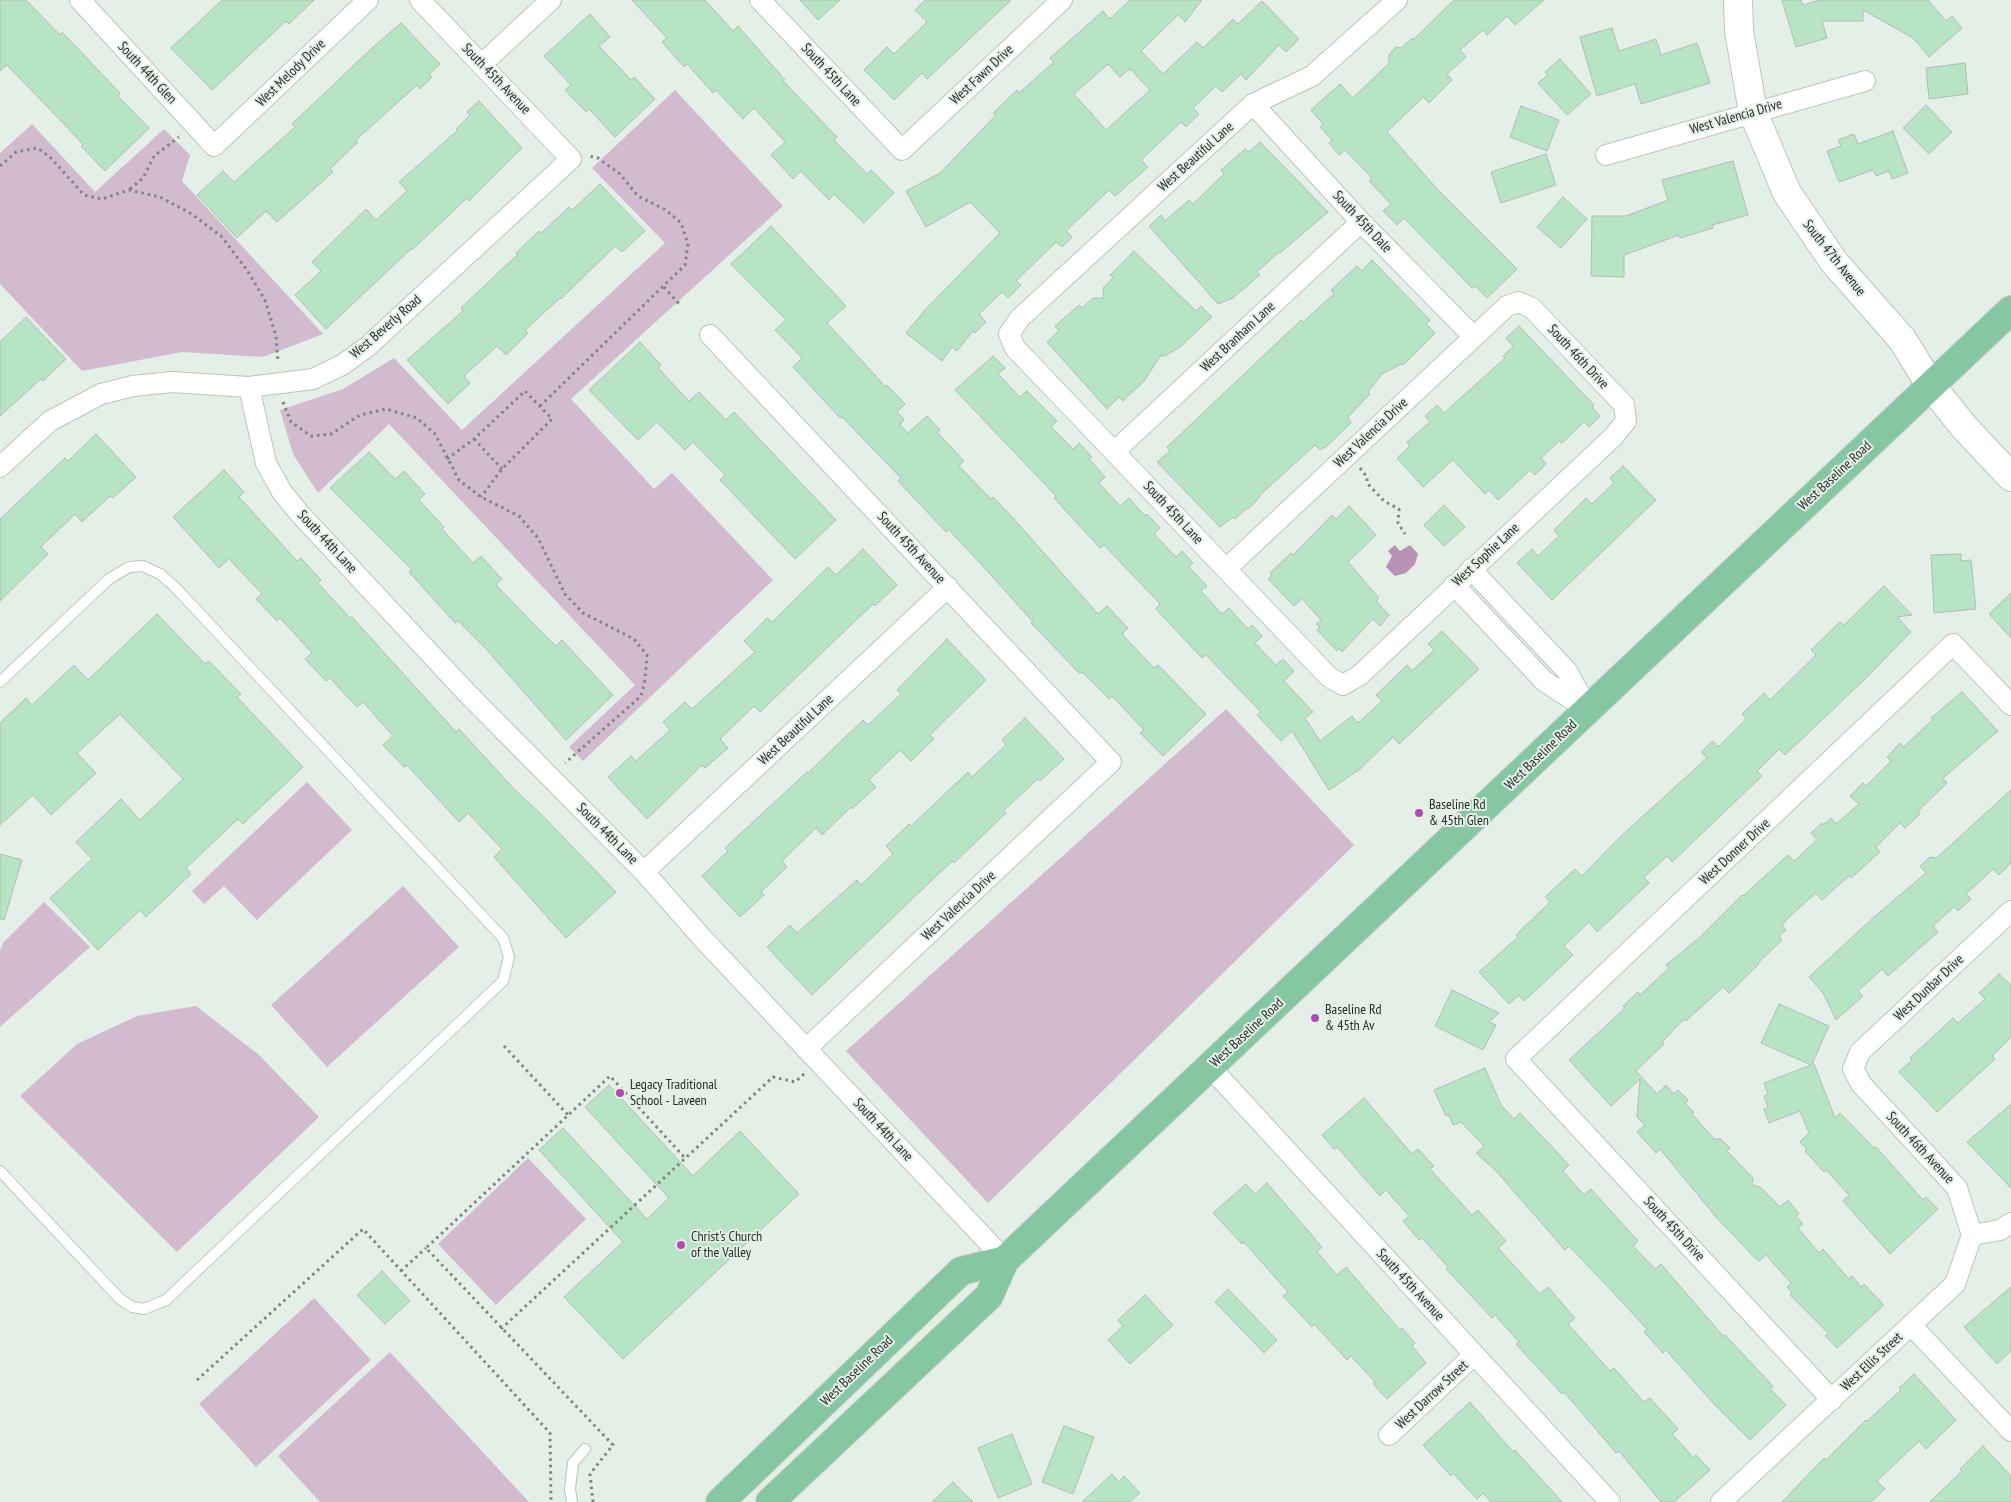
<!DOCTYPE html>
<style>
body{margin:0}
canvas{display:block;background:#e4f0e7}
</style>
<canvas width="2011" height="1502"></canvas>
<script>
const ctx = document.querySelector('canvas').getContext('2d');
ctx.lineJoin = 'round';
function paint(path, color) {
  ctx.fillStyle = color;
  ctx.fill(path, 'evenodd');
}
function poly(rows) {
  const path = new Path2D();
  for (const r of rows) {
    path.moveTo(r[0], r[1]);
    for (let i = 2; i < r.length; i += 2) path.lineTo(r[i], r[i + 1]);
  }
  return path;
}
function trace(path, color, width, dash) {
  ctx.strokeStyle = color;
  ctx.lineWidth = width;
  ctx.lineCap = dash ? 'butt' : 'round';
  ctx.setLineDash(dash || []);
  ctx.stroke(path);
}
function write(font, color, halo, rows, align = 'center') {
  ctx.font = font + ' "PT Sans Narrow",sans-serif';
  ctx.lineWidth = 4;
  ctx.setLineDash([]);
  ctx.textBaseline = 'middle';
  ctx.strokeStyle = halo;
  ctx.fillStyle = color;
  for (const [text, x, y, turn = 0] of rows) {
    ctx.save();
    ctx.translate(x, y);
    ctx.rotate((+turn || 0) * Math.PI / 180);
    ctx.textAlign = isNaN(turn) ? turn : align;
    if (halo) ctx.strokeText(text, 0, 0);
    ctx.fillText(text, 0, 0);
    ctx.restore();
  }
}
paint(poly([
 [675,90,783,206,571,399,654,489,672,473,773,580,583,761,569,747,635,685,389,424,318,493,293,454,280,410,343,389,394,358,462,430,665,243,592,168],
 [32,124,95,192,164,129,190,155,182,181,323,334,263,357,182,352,82,371,0,284,0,153],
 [1226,709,1354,845,988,1203,846,1051],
 [307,782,352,830,257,920,224,886,204,904,192,891],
 [403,886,459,947,327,1067,271,1005],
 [44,902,90,947,0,1027,0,951,3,943],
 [196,1006,259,1055,319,1117,177,1252,20,1096,77,1044,137,1016],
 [528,1158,586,1219,496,1305,438,1244],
 [314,1298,371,1360,256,1467,199,1404],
 [390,1352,529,1502,320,1502,278,1456]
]), '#d2bacf');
paint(poly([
 [1395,545,1400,551,1410,545,1418,554,1415,564,1406,573,1395,576,1386,567,1392,556,1388,551]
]), '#b792b4');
const building = poly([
 [0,0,26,0,60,35,62,32,120,93,118,96,149,128,105,171,81,146,83,144,7,65,0,71,0,0],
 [222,0,314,0,289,24,286,21,212,90,171,48,222,0],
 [632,0,705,0,733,31,738,26,785,80,783,81,837,137,834,140,867,174,871,170,894,193,864,223,834,194,829,200,801,171,793,179,771,155,785,142,754,108,743,119,716,90,713,93,687,64,684,67,662,42,667,38,632,0],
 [800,0,840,0,818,20,800,0],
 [925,0,1011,0,927,79,922,73,894,100,864,70,887,47,894,54,927,22,915,10,925,0],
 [1130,0,1202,0,1185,22,1178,15,1141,51,1163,74,1197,42,1203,48,1233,19,1238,24,1262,1,1299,39,1286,52,1279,45,1246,80,1241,74,1222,92,1216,86,1193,108,1199,114,1186,127,1181,122,1141,160,1148,167,1115,196,1109,190,1066,231,1072,237,1062,247,1056,242,1016,281,1021,285,1008,298,1002,292,979,314,986,322,975,333,973,331,957,351,952,347,942,361,906,333,925,310,1000,233,970,202,926,227,906,191,940,173,996,115,993,113,1017,90,1019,93,1054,62,1050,58,1103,11,1110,19,1130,0],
 [1108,64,1120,77,1130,69,1150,90,1106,130,1074,94,1108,64],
 [1454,0,1544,0,1515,25,1507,16,1487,35,1483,30,1460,50,1466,57,1447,74,1452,80,1429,103,1423,97,1387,132,1439,191,1517,269,1487,298,1475,286,1472,288,1404,218,1397,225,1383,211,1391,204,1369,181,1372,178,1345,150,1339,155,1329,143,1332,140,1320,127,1323,124,1311,110,1340,84,1353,98,1389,63,1389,55,1396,47,1401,48,1412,38,1413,40,1454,0],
 [1782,0,1801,0,1803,5,1820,0,1928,0,1946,21,1952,16,1962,28,1929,57,1913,38,1863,10,1863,21,1822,21,1827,38,1796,47,1782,0],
 [590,14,610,37,599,46,631,80,634,77,655,99,615,137,589,109,586,112,565,90,571,85,544,56,590,14],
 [401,23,440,64,429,74,432,77,420,89,417,85,356,140,358,142,330,169,333,172,277,222,266,211,237,238,197,195,223,171,234,182,295,127,292,124,372,48,401,23],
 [1612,28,1619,51,1656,39,1661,55,1697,43,1710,83,1641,104,1635,84,1597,96,1580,37,1612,28],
 [1560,59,1591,94,1567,115,1538,83,1548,75,1545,72,1560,59],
 [1965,63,1968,94,1929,99,1926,68,1965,63],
 [479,101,522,148,469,201,467,198,412,250,411,249,326,329,295,295,321,271,312,262,366,209,376,220,407,191,399,182,458,130,456,129,470,115,467,112,479,101],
 [1926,105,1952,132,1929,154,1903,128,1926,105],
 [1521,106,1559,120,1547,151,1510,137,1521,106],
 [1893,131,1908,173,1892,179,1889,171,1876,176,1873,170,1839,182,1827,151,1841,146,1838,140,1854,134,1858,144,1893,131],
 [1260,142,1328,212,1280,253,1279,252,1257,272,1260,275,1233,298,1218,304,1149,226,1161,215,1165,221,1189,200,1193,204,1224,174,1221,170,1245,149,1249,152,1260,142],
 [1546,154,1556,185,1501,203,1491,172,1546,154],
 [1733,161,1748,215,1712,225,1713,228,1680,238,1679,235,1624,255,1624,277,1591,276,1592,216,1626,216,1668,200,1662,180,1733,161],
 [600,184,645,231,622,252,615,246,561,299,560,298,525,330,528,333,506,355,497,346,464,376,470,383,448,404,407,360,463,311,461,308,518,254,516,253,539,231,541,233,569,207,572,210,600,184],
 [1563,197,1587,219,1561,248,1537,227,1563,197],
 [771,226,846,306,827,323,886,387,887,385,905,404,897,412,904,419,900,425,908,433,927,416,940,430,937,432,964,461,959,466,991,499,993,497,1014,519,1098,614,1107,606,1128,628,1122,634,1154,668,1158,665,1206,714,1163,756,1140,733,1144,730,1112,696,1109,699,1082,672,1080,674,1031,623,1033,622,981,564,948,529,946,532,898,481,901,478,842,417,840,418,793,367,802,358,775,330,786,320,731,264,771,226],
 [1134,251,1196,311,1201,306,1212,317,1180,347,1165,356,1160,356,1145,380,1123,401,1119,397,1107,409,1047,342,1059,331,1055,326,1079,305,1082,308,1093,298,1104,298,1103,288,1113,278,1110,275,1134,251],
 [1372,260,1430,320,1426,324,1435,333,1403,365,1401,364,1382,374,1368,392,1370,394,1348,417,1351,423,1327,446,1320,450,1315,445,1259,496,1260,497,1248,509,1247,508,1235,519,1233,517,1220,527,1157,462,1170,451,1167,447,1301,320,1303,322,1334,294,1331,290,1357,266,1362,271,1372,260],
 [26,317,66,359,43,381,41,379,0,416,0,342,26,317],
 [1519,326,1594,405,1592,407,1600,416,1589,427,1584,422,1562,443,1559,441,1541,458,1546,464,1535,475,1530,470,1498,500,1489,490,1485,494,1453,460,1423,487,1397,458,1410,446,1407,442,1430,422,1425,416,1437,405,1444,413,1505,358,1503,356,1513,346,1506,338,1519,326],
 [640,342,661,365,658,368,689,401,699,392,726,420,734,412,836,520,795,559,720,480,725,475,693,442,685,450,657,422,638,440,589,390,640,342],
 [993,356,1005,368,998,374,1020,397,1027,391,1057,421,1051,427,1073,449,1079,443,1092,457,1089,459,1105,477,1099,483,1120,506,1129,498,1145,516,1147,514,1160,528,1154,534,1176,557,1182,551,1193,563,1189,567,1207,586,1201,591,1222,614,1229,608,1248,629,1252,625,1262,636,1255,643,1276,665,1283,659,1294,671,1284,681,1313,712,1305,718,1320,741,1352,716,1358,723,1382,701,1376,695,1407,665,1412,671,1434,650,1428,644,1442,631,1479,669,1399,744,1393,737,1359,770,1329,790,1292,731,1281,741,1257,715,1261,712,1206,655,1202,658,1156,609,1160,604,1104,545,1100,548,1054,498,1056,496,955,390,993,356],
 [96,434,136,477,113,498,110,496,82,522,75,514,41,547,48,554,0,601,0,519,65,458,68,461,96,434],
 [369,452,395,479,404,471,425,494,419,500,444,527,442,529,473,563,481,556,502,579,496,585,530,620,556,646,562,640,613,695,566,740,486,649,458,621,455,623,409,572,412,570,330,488,369,452],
 [1623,466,1656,500,1552,600,1517,563,1532,549,1538,556,1559,536,1554,530,1586,498,1592,504,1614,483,1610,478,1623,466],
 [224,470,244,492,239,497,297,561,301,558,321,580,318,583,350,618,352,617,456,732,459,729,517,792,540,813,616,892,566,938,494,857,502,849,468,813,459,822,407,765,404,767,383,745,393,736,363,702,357,707,330,678,326,681,305,659,312,653,280,618,277,621,256,599,262,594,229,559,219,568,173,517,224,470],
 [1444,505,1465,527,1444,546,1424,525,1444,505],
 [1349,506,1376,535,1348,562,1379,598,1376,601,1389,615,1380,626,1373,619,1342,652,1339,648,1337,651,1317,630,1320,627,1316,624,1321,620,1302,599,1294,606,1268,579,1272,575,1270,573,1291,553,1293,555,1332,515,1336,519,1349,506],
 [863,549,897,585,875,606,873,604,760,712,754,706,720,739,728,748,705,768,702,765,647,819,608,777,631,756,636,761,670,730,663,722,685,702,692,709,755,652,744,641,767,618,772,622,828,567,836,575,863,549],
 [1961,554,1961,561,1971,560,1976,609,1934,613,1931,555,1961,554],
 [1884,586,1912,615,1897,617,1911,632,1864,680,1785,755,1779,749,1757,771,1762,776,1692,843,1672,862,1667,856,1655,867,1644,877,1649,883,1597,932,1589,922,1564,946,1573,955,1550,977,1524,1001,1519,995,1509,1004,1479,972,1518,937,1516,935,1550,902,1545,897,1575,869,1582,876,1621,836,1707,758,1701,752,1713,741,1718,747,1746,719,1742,714,1764,693,1770,700,1816,655,1811,650,1840,622,1844,625,1884,586],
 [2011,593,2011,638,1989,614,2011,593],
 [157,614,205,664,209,661,241,694,237,697,303,767,243,824,238,819,186,868,191,874,146,917,140,910,98,950,50,898,92,859,76,842,121,799,140,820,183,779,120,714,77,753,96,773,51,815,33,795,0,825,0,723,26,698,32,705,74,665,88,680,157,614],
 [947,639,986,680,930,735,934,739,911,761,900,750,869,780,876,787,852,809,851,807,822,835,816,828,782,861,787,867,761,892,764,895,740,917,702,876,728,851,725,848,807,772,808,773,863,720,868,725,901,694,897,690,947,639],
 [1962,692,1998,731,1943,778,1947,783,1918,811,1920,814,1905,828,1900,823,1876,847,1880,852,1851,878,1849,876,1822,900,1816,893,1789,917,1782,925,1786,930,1779,936,1782,940,1758,963,1759,964,1729,993,1723,987,1686,1021,1684,1019,1662,1042,1664,1044,1636,1071,1657,1094,1666,1085,1674,1094,1678,1090,1688,1100,1685,1104,1694,1112,1692,1114,1714,1139,1721,1139,1730,1148,1727,1151,1753,1178,1752,1185,1760,1187,1780,1207,1788,1200,1799,1214,1796,1216,1803,1224,1798,1228,1819,1253,1823,1249,1849,1279,1852,1276,1861,1287,1864,1284,1884,1305,1837,1348,1825,1336,1828,1333,1790,1295,1792,1293,1787,1287,1791,1283,1766,1255,1759,1261,1753,1256,1716,1217,1660,1149,1656,1153,1637,1132,1645,1125,1637,1117,1640,1079,1611,1106,1569,1060,1625,1008,1623,1006,1638,992,1640,995,1669,968,1666,965,1699,938,1742,895,1743,896,1788,855,1794,861,1817,840,1811,833,1822,823,1823,825,1831,818,1836,824,1859,804,1850,796,1863,783,1866,786,1891,761,1887,757,1900,743,1904,747,1933,719,1931,718,1962,692],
 [1025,718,1064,759,1040,781,1038,779,1004,810,1006,813,954,863,952,861,812,995,767,947,790,925,797,933,857,880,861,885,893,854,886,846,909,824,911,826,968,772,972,777,1006,745,1002,740,1025,718],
 [2011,790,2011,863,1999,875,1993,869,1966,894,1971,899,1958,911,1954,907,1933,926,1938,932,1888,976,1882,969,1858,991,1863,996,1836,1020,1823,993,1809,977,1874,917,1926,873,1920,866,1930,857,1936,858,1942,853,2011,790],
 [0,854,22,860,4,920,0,919,0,854],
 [1999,974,2011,985,2011,1037,1992,1056,1995,1059,1937,1112,1899,1072,1912,1060,1910,1058,1953,1018,1958,1023,1985,999,1979,993,1999,974],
 [1452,990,1499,1013,1489,1022,1496,1025,1483,1050,1435,1026,1452,990],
 [1779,1004,1829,1026,1812,1064,1814,1064,1835,1118,1840,1113,1874,1148,1876,1147,1923,1200,1926,1197,1938,1209,1890,1254,1843,1201,1849,1195,1826,1170,1824,1172,1805,1151,1807,1149,1800,1142,1809,1133,1800,1111,1769,1123,1764,1109,1768,1107,1764,1096,1768,1094,1764,1083,1811,1065,1761,1043,1779,1004],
 [1485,1068,1501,1105,1514,1119,1520,1113,1569,1165,1563,1171,1584,1195,1591,1189,1638,1241,1633,1246,1655,1269,1661,1264,1724,1337,1725,1335,1773,1386,1770,1389,1786,1405,1750,1440,1712,1402,1666,1350,1663,1353,1644,1332,1647,1329,1608,1287,1569,1246,1565,1250,1497,1172,1476,1153,1484,1146,1461,1122,1453,1125,1449,1115,1446,1116,1434,1090,1485,1068],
 [609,1085,693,1176,740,1131,799,1194,623,1359,564,1297,623,1242,539,1150,563,1128,647,1219,669,1198,585,1107,609,1085],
 [1364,1098,1412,1154,1418,1149,1434,1166,1430,1169,1472,1215,1478,1210,1506,1241,1498,1248,1540,1294,1548,1287,1575,1318,1568,1324,1610,1371,1614,1368,1644,1402,1650,1398,1678,1429,1672,1434,1693,1457,1696,1455,1710,1470,1674,1502,1661,1502,1619,1451,1616,1453,1564,1392,1562,1394,1516,1344,1519,1342,1495,1315,1492,1318,1446,1269,1448,1267,1422,1238,1419,1240,1403,1221,1409,1216,1386,1190,1380,1196,1337,1147,1334,1149,1322,1135,1364,1098],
 [2011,1104,2011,1188,1967,1142,2011,1104],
 [1267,1183,1322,1247,1317,1252,1337,1275,1346,1267,1400,1330,1402,1328,1415,1343,1412,1346,1426,1363,1387,1399,1373,1384,1375,1382,1351,1356,1347,1360,1314,1324,1312,1327,1283,1296,1288,1292,1244,1242,1242,1244,1213,1213,1246,1184,1255,1194,1267,1183],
 [382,1271,410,1301,385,1324,357,1295,382,1271],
 [2011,1287,2011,1351,1997,1364,1964,1327,2011,1287],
 [1228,1289,1277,1340,1264,1353,1215,1302,1228,1289],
 [1145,1295,1173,1325,1130,1364,1108,1340,1123,1326,1118,1320,1145,1295],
 [1914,1374,1956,1420,1926,1449,1919,1441,1877,1481,1885,1489,1871,1502,1782,1502,1824,1458,1826,1460,1866,1420,1867,1421,1901,1390,1899,1388,1914,1374],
 [1470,1402,1513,1452,1515,1450,1562,1502,1491,1502,1483,1493,1477,1499,1453,1473,1451,1476,1423,1445,1470,1402],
 [1064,1426,1094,1437,1073,1494,1042,1482,1064,1426],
 [1012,1434,1032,1484,998,1498,978,1448,1012,1434],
 [1983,1446,2011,1476,2011,1502,1930,1502,1962,1471,1960,1469,1983,1446],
 [1112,1474,1119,1482,1124,1476,1140,1493,1130,1502,1082,1502,1112,1474],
 [953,1482,973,1502,932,1502,953,1482]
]);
paint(building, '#b6e4c4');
trace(building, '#b1bdb4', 1);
const lane = poly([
 [0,682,109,579,129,567,143,566,160,574,174,586,503,938,509,957,503,981,166,1300,144,1309,132,1307,120,1299,0,1171],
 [572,1502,570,1489,573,1463,585,1449]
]);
const street = poly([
 [80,0,214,146,368,0],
 [760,0,902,150,1062,0],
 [482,64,551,0],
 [1253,104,1361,222,1473,336],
 [1606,155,1865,81],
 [710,335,1111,762,806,1049],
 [249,387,266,463,282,492,300,514,466,692,644,872,705,941,1005,1260],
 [1115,451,1361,222],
 [0,467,50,421,101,394,133,386,172,382,249,387,313,379,342,365,367,347,571,159,420,0],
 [1226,569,1507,306,1518,302,1532,308,1624,405,1626,421,1613,437,1360,675,1343,685,1329,677,1015,348,1009,334,1020,318,1253,104,1312,76,1397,0],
 [1471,569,1567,671,1588,710],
 [1454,585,1544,681,1587,709],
 [644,872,948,587],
 [1210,1067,1610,1502],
 [1972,1235,1957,1188,1862,1085,1853,1069,1860,1052,2011,911],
 [1972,1235,2000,1230,2011,1223],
 [1911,1325,2011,1431],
 [1832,1400,1516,1059,1953,644,2011,705],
 [1389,1435,1474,1355],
 [1721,1502,1955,1284,1972,1235]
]);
const secondary = poly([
 [1738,0,1739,31,1753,112,1787,193,1834,262,1902,339,1931,386,1965,428,2011,477]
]);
const primary = poly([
 [720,1502,961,1271,1005,1260],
 [770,1502,989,1296,1005,1260,2011,310]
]);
trace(lane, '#b9c6bd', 12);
trace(street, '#b9c6bd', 22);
trace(secondary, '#b9c6bd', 30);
trace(primary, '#cbcdcc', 30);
trace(poly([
 [0,166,16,152,37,148,50,157,84,195,102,199,129,190,160,197,190,213,221,236,247,270,265,300,276,336,278,362],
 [130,189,143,178,154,156,179,137],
 [664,287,681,306],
 [283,402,291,422,311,436,331,434,360,415,386,409,417,418,435,434,459,480,481,497,519,516,538,538,565,594,583,613,634,639,647,655,645,680,641,696,565,763],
 [540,406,685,265,688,244,681,223,666,210,638,196,620,174,598,158,589,156],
 [474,439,502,469],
 [447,459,474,439,525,391,552,419,502,469,481,497],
 [1360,468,1367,477,1367,483,1384,501,1399,509,1398,523,1405,534],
 [504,1046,568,1115],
 [401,1271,426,1248],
 [501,1329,773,1077,795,1082,805,1073],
 [197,1380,363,1229,550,1433,551,1502],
 [593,1502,590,1474,613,1445,426,1248,610,1076,685,1158]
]), '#7d857f', 3, [2.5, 4]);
trace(lane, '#fff', 10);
trace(street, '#fff', 20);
trace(secondary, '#fff', 28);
trace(primary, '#84c7a2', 28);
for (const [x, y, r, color] of [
 [1419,813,5,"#b14aae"],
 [1315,1018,5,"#b14aae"],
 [620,1093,5,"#b14aae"],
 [681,1245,5,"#b14aae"]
]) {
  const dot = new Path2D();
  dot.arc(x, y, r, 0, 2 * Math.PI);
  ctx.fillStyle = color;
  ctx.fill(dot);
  trace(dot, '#e4f0e7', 2);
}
write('14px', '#282d29', '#e4f0e7', [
 ["South 44th Glen",147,73,47],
 ["West Melody Drive",291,73,-44],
 ["South 45th Lane",831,75,47],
 ["West Fawn Drive",982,75,-43],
 ["South 45th Avenue",496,79,46],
 ["West Valencia Drive",1736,117,-16],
 ["West Beautiful Lane",1196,157,-42],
 ["South 45th Dale",1362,222,47],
 ["South 47th Avenue",1834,258,52],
 ["West Beverly Road",386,327,-41],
 ["West Branham Lane",1238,337,-43],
 ["South 46th Drive",1578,357,47],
 ["West Valencia Drive",1371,433,-43],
 ["West Baseline Road",1835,476,-43],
 ["South 45th Lane",1173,513,47],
 ["South 44th Lane",327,542,47],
 ["South 45th Avenue",911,548,47],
 ["West Sophie Lane",1486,555,-43],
 ["West Beautiful Lane",796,730,-43],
 ["West Baseline Road",1541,755,-44],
 ["South 44th Lane",607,834,45],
 ["West Donner Drive",1735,852,-43],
 ["West Valencia Drive",959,906,-43],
 ["West Dunbar Drive",1929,988,-43],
 ["West Baseline Road",1247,1033,-43],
 ["South 44th Lane",883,1130,47],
 ["South 46th Avenue",1920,1148,47],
 ["South 45th Drive",1674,1229,47],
 ["South 45th Avenue",1410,1285,47],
 ["West Ellis Street",1872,1362,-43],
 ["West Baseline Road",857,1371,-44],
 ["West Darrow Street",1432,1395,-43]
]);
write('14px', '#282d29', '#e4f0e7', [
 ["Baseline Rd",1429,805],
 ["& 45th Glen",1429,821],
 ["Baseline Rd",1325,1010],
 ["& 45th Av",1325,1026],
 ["Legacy Traditional",630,1085],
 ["School - Laveen",630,1101],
 ["Christ's Church",691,1237],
 ["of the Valley",691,1253]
], 'left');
</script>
